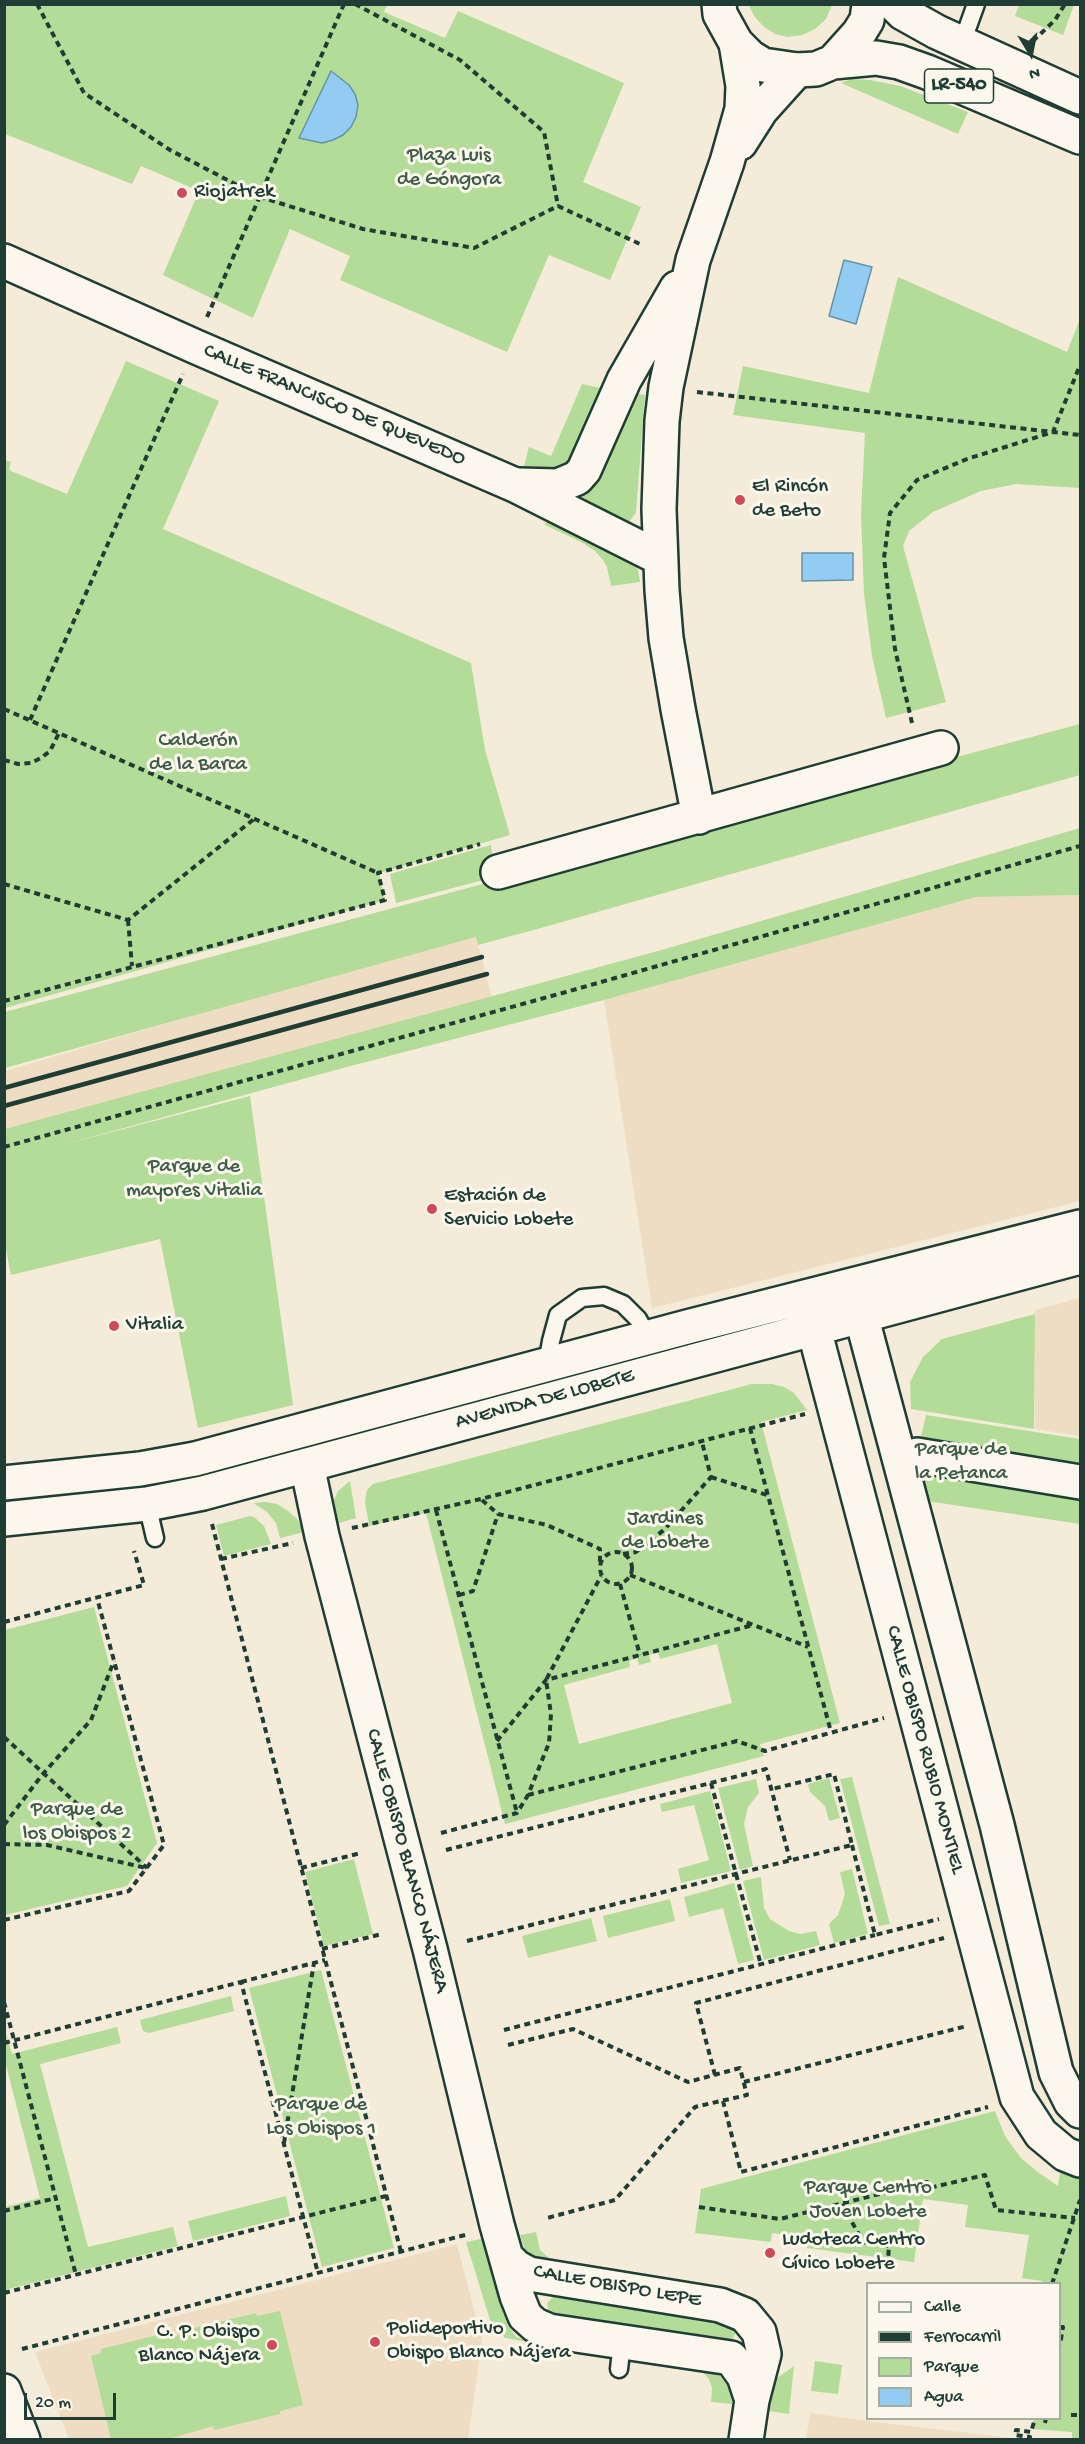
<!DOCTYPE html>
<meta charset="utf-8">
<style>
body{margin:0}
#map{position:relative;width:1085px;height:2444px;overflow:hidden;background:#f5ebd9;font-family:"Gochi Hand",sans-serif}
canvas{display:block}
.frame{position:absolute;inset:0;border:6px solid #1f3d34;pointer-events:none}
.legend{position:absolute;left:866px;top:2282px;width:195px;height:138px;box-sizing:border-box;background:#fbf7ec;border:2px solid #a3ada2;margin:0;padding:8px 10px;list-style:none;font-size:18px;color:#1f3d34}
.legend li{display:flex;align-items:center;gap:12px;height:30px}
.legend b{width:30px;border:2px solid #a3ada2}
.north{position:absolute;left:1001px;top:24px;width:60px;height:60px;-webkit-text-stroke:4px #fbf7ec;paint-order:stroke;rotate:170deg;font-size:16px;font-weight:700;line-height:24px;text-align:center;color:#1f3d34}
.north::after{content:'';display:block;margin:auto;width:21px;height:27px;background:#1f3d34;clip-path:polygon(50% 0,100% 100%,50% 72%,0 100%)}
.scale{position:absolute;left:24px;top:2393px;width:92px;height:27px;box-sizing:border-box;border:3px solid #1f3d34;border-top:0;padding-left:8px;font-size:18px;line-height:21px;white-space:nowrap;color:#1f3d34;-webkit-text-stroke:4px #fbf7ec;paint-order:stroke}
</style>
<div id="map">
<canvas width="1085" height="2444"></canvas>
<div class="frame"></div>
<ul class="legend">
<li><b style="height:8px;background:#fbf7ec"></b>Calle</li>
<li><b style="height:8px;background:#1f3d34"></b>Ferrocarril</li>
<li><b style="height:16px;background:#b3dc99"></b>Parque</li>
<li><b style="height:16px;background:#93ccf2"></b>Agua</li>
</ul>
<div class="north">N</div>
<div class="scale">20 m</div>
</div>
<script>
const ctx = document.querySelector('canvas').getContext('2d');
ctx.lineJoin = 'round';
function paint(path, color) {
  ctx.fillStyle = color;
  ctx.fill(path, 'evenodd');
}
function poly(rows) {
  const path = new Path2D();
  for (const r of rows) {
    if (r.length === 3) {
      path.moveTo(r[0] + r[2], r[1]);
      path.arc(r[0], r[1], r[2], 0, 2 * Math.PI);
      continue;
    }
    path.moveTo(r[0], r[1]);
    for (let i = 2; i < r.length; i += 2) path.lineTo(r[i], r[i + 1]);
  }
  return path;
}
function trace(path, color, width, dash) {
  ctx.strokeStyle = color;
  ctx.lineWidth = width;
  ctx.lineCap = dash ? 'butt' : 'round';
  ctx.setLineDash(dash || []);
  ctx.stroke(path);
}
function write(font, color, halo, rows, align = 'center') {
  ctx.font = font + ' "Gochi Hand",sans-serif';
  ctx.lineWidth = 6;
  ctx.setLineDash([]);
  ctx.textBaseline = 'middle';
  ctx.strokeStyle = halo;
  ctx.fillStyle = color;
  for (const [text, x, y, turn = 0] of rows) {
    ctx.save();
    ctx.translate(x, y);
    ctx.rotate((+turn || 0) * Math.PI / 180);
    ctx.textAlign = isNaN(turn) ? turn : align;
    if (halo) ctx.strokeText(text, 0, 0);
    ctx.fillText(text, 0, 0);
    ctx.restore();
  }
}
paint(poly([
 [1080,895,1080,1201,652,1308,604,1000,976,897],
 [476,937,495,1008,5,1130,5,1071,239,1002],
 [1080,1298,1080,1436,1035,1429,1035,1310],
 [457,2244,482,2341,468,2440,69,2439,35,2352],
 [810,2413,877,2422,1018,2439,806,2439]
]), '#eeddc2');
paint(poly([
 [4,5,387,5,384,12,445,38,458,11,624,83,583,182,641,207,610,280,549,255,507,352,340,280,350,256,290,229,253,318,163,275,199,191,141,166,132,184,5,134],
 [749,5,832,5,826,19,815,29,802,35,788,37,775,34,763,26,754,16],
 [1019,5,1019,4,1074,5,1063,35,1015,16],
 [851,79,870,80,900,86,968,112,958,134,841,83],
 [898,277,1067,352,1080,319,1080,488,1016,484,981,491,933,512,909,531,903,546,946,702,886,718,872,656,864,594,861,513,865,433,733,415,743,366,869,393],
 [126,361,219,401,163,529,471,663,485,750,510,835,379,873,385,900,5,1008,5,460,11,462,9,469,11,471,67,494],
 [582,384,606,389,574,461,551,472,524,466,529,447,551,456],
 [629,392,645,395,636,512,630,521,624,523,579,503],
 [548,516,632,559,638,570,640,582,611,586,607,567,603,560,595,551,581,542,545,525],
 [1080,724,1080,775,541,928,478,945,476,937,5,1068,5,1012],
 [1080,828,1080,895,976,897,604,1000,343,1068,62,1145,250,1096,293,1405,198,1428,160,1239,11,1275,4,1240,5,1129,665,949],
 [491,845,495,877,396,903,390,874],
 [1035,1314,1034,1429,911,1409,910,1382,923,1357,942,1339],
 [752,1384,772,1384,784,1387,794,1393,807,1410,761,1422,840,1723,760,1744,764,1756,505,1824,426,1513,369,1526,365,1501,367,1490,373,1484],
 [717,1644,732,1703,579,1744,564,1685,630,1667,629,1661,637,1658,639,1665,651,1662,649,1655,658,1653,660,1659],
 [926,1415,1080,1439,1080,1524,927,1501,915,1464],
 [350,1481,356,1518,329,1526,329,1511,338,1491],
 [265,1502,277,1504,288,1511,298,1520,304,1532,280,1538,276,1523,267,1512,253,1503],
 [250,1516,254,1517,264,1526,271,1544,224,1556,216,1525],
 [94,1607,157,1843,127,1886,5,1915,5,1630],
 [852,1777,890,1924,879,1926,840,1779],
 [829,1778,840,1818,829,1821,825,1806,810,1792,808,1784],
 [756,1779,759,1793,748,1807,744,1824,753,1866,740,1870,718,1788],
 [710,1791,731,1871,681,1883,678,1869,709,1860,694,1805,662,1812,660,1804],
 [354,1859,373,1934,324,1946,305,1872],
 [852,1869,868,1934,834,1943,829,1924,838,1915,845,1894,840,1872],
 [761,1877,764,1908,770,1919,789,1931,800,1934,816,1931,820,1945,764,1960,743,1881],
 [734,1883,754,1960,738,1964,723,1908,689,1917,684,1897],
 [670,1899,675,1921,608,1938,603,1916],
 [591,1918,597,1941,528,1958,522,1936],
 [321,1970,394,2248,322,2267,249,1988],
 [231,1996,234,2011,149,2033,143,2031,140,2020],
 [117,2027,121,2043,40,2064,88,2247,173,2227,178,2246,5,2290,5,2207,40,2198,5,2061,5,2030,12,2054],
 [995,2111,1005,2136,1021,2158,1039,2173,1058,2186,1061,2167,1080,2175,1080,2439,1072,2439,1072,2432,1031,2429,1034,2419,1060,2418,1060,2284,1042,2283,1042,2281,1022,2278,1029,2235,965,2227,968,2205,923,2199,914,2262,807,2248,808,2238,772,2233,771,2242,695,2233,701,2189],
 [286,2196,290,2216,193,2241,188,2221],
 [536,2232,540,2250,560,2268,528,2259,520,2235],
 [485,2238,502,2310,509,2326,515,2336,528,2342,505,2338,491,2323,466,2242],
 [561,2295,724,2319,734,2326,736,2331,733,2339,727,2343,555,2319,548,2309,547,2303,553,2297],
 [280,2311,303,2405,280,2411,280,2414,214,2430,213,2426,169,2439,111,2439,91,2356,101,2353,101,2349,166,2333,168,2338,190,2332,190,2329,256,2313,257,2316],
 [815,2361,842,2365,838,2394,811,2391],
 [794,2366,789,2414,769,2411,771,2393,777,2378],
 [700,2369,720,2376,727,2385,733,2404,711,2402,712,2388,709,2379]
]), '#b3dc99');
const water = poly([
 [331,71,349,85,355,94,358,105,356,117,351,127,343,135,333,140,322,143,299,138,331,71],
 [844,260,872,267,856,324,829,316,844,260],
 [802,553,853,553,853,580,802,581,802,553]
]);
paint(water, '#93ccf2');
trace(water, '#6593a6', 1.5);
const lane = poly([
 [962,43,976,4],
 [547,1365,551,1341,558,1315,582,1298,604,1296,623,1304,638,1319,648,1338],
 [147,1504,155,1538],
 [619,2369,622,2342]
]);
const street = poly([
 [740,143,761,110,797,70],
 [4,261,194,346,515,485,660,558],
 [519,485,558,486,577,478,584,470,624,380,677,288],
 [699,817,678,709,666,638,662,590,659,509,662,421,666,387,693,260,727,162,742,109,743,86,736,43],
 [498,872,941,748],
 [861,1315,997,1825,1056,2072,1071,2102,1080,2111],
 [814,1329,1017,2097,1041,2134,1065,2154,1080,2160],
 [917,1455,1080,1482],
 [307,1465,322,1536,430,1949,497,2225,517,2296,525,2316,535,2325,549,2331,731,2358,744,2376,752,2400],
 [4,1483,140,1469,195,1459,687,1327,1080,1227],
 [4,1519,147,1504,203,1493,1080,1257],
 [506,2257,516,2267,529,2274,720,2305,745,2315,759,2332,764,2354,752,2400,746,2440]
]);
const secondary = poly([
 [4,2391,23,2440]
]);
const primary = poly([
 [719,4,720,14,736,43,750,57,763,65,797,70,816,69,833,62,859,33,867,20,869,4],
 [894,4,903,13,937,32,1080,97],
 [833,62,876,58,899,62,927,72,1080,137]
]);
trace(lane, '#1f3d34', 21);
trace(street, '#1f3d34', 38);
trace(secondary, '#1f3d34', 38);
trace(primary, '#1f3d34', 38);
trace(poly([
 [37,4,84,93,170,150,260,197,363,229,474,248,558,206,640,244],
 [355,4,460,60,544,132,558,206],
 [1033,41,1055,20,1065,4],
 [207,317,344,4],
 [697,392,1080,435],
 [4,709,378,873],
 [30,720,183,374],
 [912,723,895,649,884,558,890,513,917,480,967,459,1053,432,1080,365],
 [4,760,18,764,31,763,41,758,50,751,59,733],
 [4,884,128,920,254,819],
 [128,920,132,966],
 [4,1001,385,900,378,873,480,844],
 [4,1147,566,992,1080,846],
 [750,1428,831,1732],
 [711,1477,767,1495],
 [482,1500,498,1514,547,1525,600,1549,600,1564],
 [436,1510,517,1813],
 [212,1524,401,2252],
 [352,1528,481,1499,805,1414],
 [616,1568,16],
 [623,1554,636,1552,665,1529,711,1477,702,1442],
 [221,1559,293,1543],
 [630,1575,808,1647],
 [620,1584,640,1655],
 [459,1595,473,1591,498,1514],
 [4,1622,144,1585,134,1551],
 [4,1737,147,1868],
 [497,1741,546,1680,753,1625],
 [711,1783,761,1965],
 [528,1795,737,1741,765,1751,884,1718],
 [4,1825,42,1775,91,1720,114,1661],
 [441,1833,517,1813,528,1795,549,1743,551,1714,546,1680,601,1576],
 [4,1844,47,1845,146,1868],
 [852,1845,875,1935,939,1919],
 [446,1850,766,1769,790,1860],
 [301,1868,361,1853],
 [4,1920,129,1891,164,1845,97,1598],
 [467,1941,852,1845,834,1774,772,1789],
 [322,1949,382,1934],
 [241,1982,325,1960],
 [4,2002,76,2275],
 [504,2030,875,1935],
 [4,2043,241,1982,318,2273],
 [508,2045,573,2029,688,2082,740,2068,747,2095,695,2107,615,2200,547,2218],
 [715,2075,696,2003,944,1938],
 [744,2082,967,2026],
 [723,2101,741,2172,988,2107],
 [284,2143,314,1963],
 [842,2204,863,2242,889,2246,888,2259],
 [699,2207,780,2219,927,2182,929,2188,985,2175,996,2210,1075,2218],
 [4,2211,56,2198],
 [1052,2284,1080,2200],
 [4,2293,386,2196],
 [1060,2327,1063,2327,1060,2345],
 [22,2349,469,2234],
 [1071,2415,1080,2415],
 [1045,2423,1046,2418],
 [1030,2440,1030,2437,1015,2435,1016,2430,1031,2432,1034,2422]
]), '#1f3d34', 4, [6, 4.5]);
trace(lane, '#fbf7ec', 16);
trace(street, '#fbf7ec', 33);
trace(secondary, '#fbf7ec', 33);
trace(primary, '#fbf7ec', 33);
trace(poly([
 [4,1088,482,957],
 [4,1106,487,974]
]), '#1f3d34', 4.5);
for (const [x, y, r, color] of [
 [182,193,6,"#d1495b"],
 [740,500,6,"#d1495b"],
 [432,1209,6,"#d1495b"],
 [114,1326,6,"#d1495b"],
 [770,2253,6,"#d1495b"],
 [375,2342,6,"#d1495b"],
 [272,2345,6,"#d1495b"]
]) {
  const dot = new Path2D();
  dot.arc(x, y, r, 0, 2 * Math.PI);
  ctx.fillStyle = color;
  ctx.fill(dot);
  trace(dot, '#fbf7ec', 2);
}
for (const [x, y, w] of [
 [959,86,69]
]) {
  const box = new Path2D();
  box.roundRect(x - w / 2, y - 17, w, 34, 4.5);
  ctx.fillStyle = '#fbf7ec';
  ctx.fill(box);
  trace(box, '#1f3d34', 1.5);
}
write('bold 20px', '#1f3d34', null, [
 ["LR-540",959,86]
]);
write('21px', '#3d5d48', '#fbf7ec', [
 ["Plaza Luis",449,157],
 ["de Góngora",449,181],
 ["Calderón",198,742],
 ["de la Barca",198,766],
 ["Parque de",194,1168],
 ["mayores Vitalia",194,1192],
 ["Parque de",961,1451],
 ["la Petanca",961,1475],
 ["Jardines",665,1520],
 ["de Lobete",665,1544],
 ["Parque de",77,1811],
 ["los Obispos 2",77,1835],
 ["Parque de",321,2106],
 ["Los Obispos 1",321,2130],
 ["Parque Centro",868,2189],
 ["Joven Lobete",868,2213]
]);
write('21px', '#1f3d34', '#fbf7ec', [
 ["Riojatrek",194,193],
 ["El Rincón",752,488],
 ["de Beto",752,512],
 ["Estación de",444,1197],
 ["Servicio Lobete",444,1221],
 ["Vitalia",126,1326],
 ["Ludoteca Centro",782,2241],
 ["Cívico Lobete",782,2265],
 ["Polideportivo",387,2330],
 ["Obispo Blanco Nájera",387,2354],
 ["C. P. Obispo",260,2333,"right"],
 ["Blanco Nájera",260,2357,"right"]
], 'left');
write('21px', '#1f3d34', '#fbf7ec', [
 ["CALLE FRANCISCO DE QUEVEDO",334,406,23],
 ["AVENIDA DE LOBETE",545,1400,-15],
 ["CALLE OBISPO RUBIO MONTIEL",924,1750,75],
 ["CALLE OBISPO BLANCO NÁJERA",406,1861,75],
 ["CALLE OBISPO LEPE",617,2287,10]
]);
</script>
